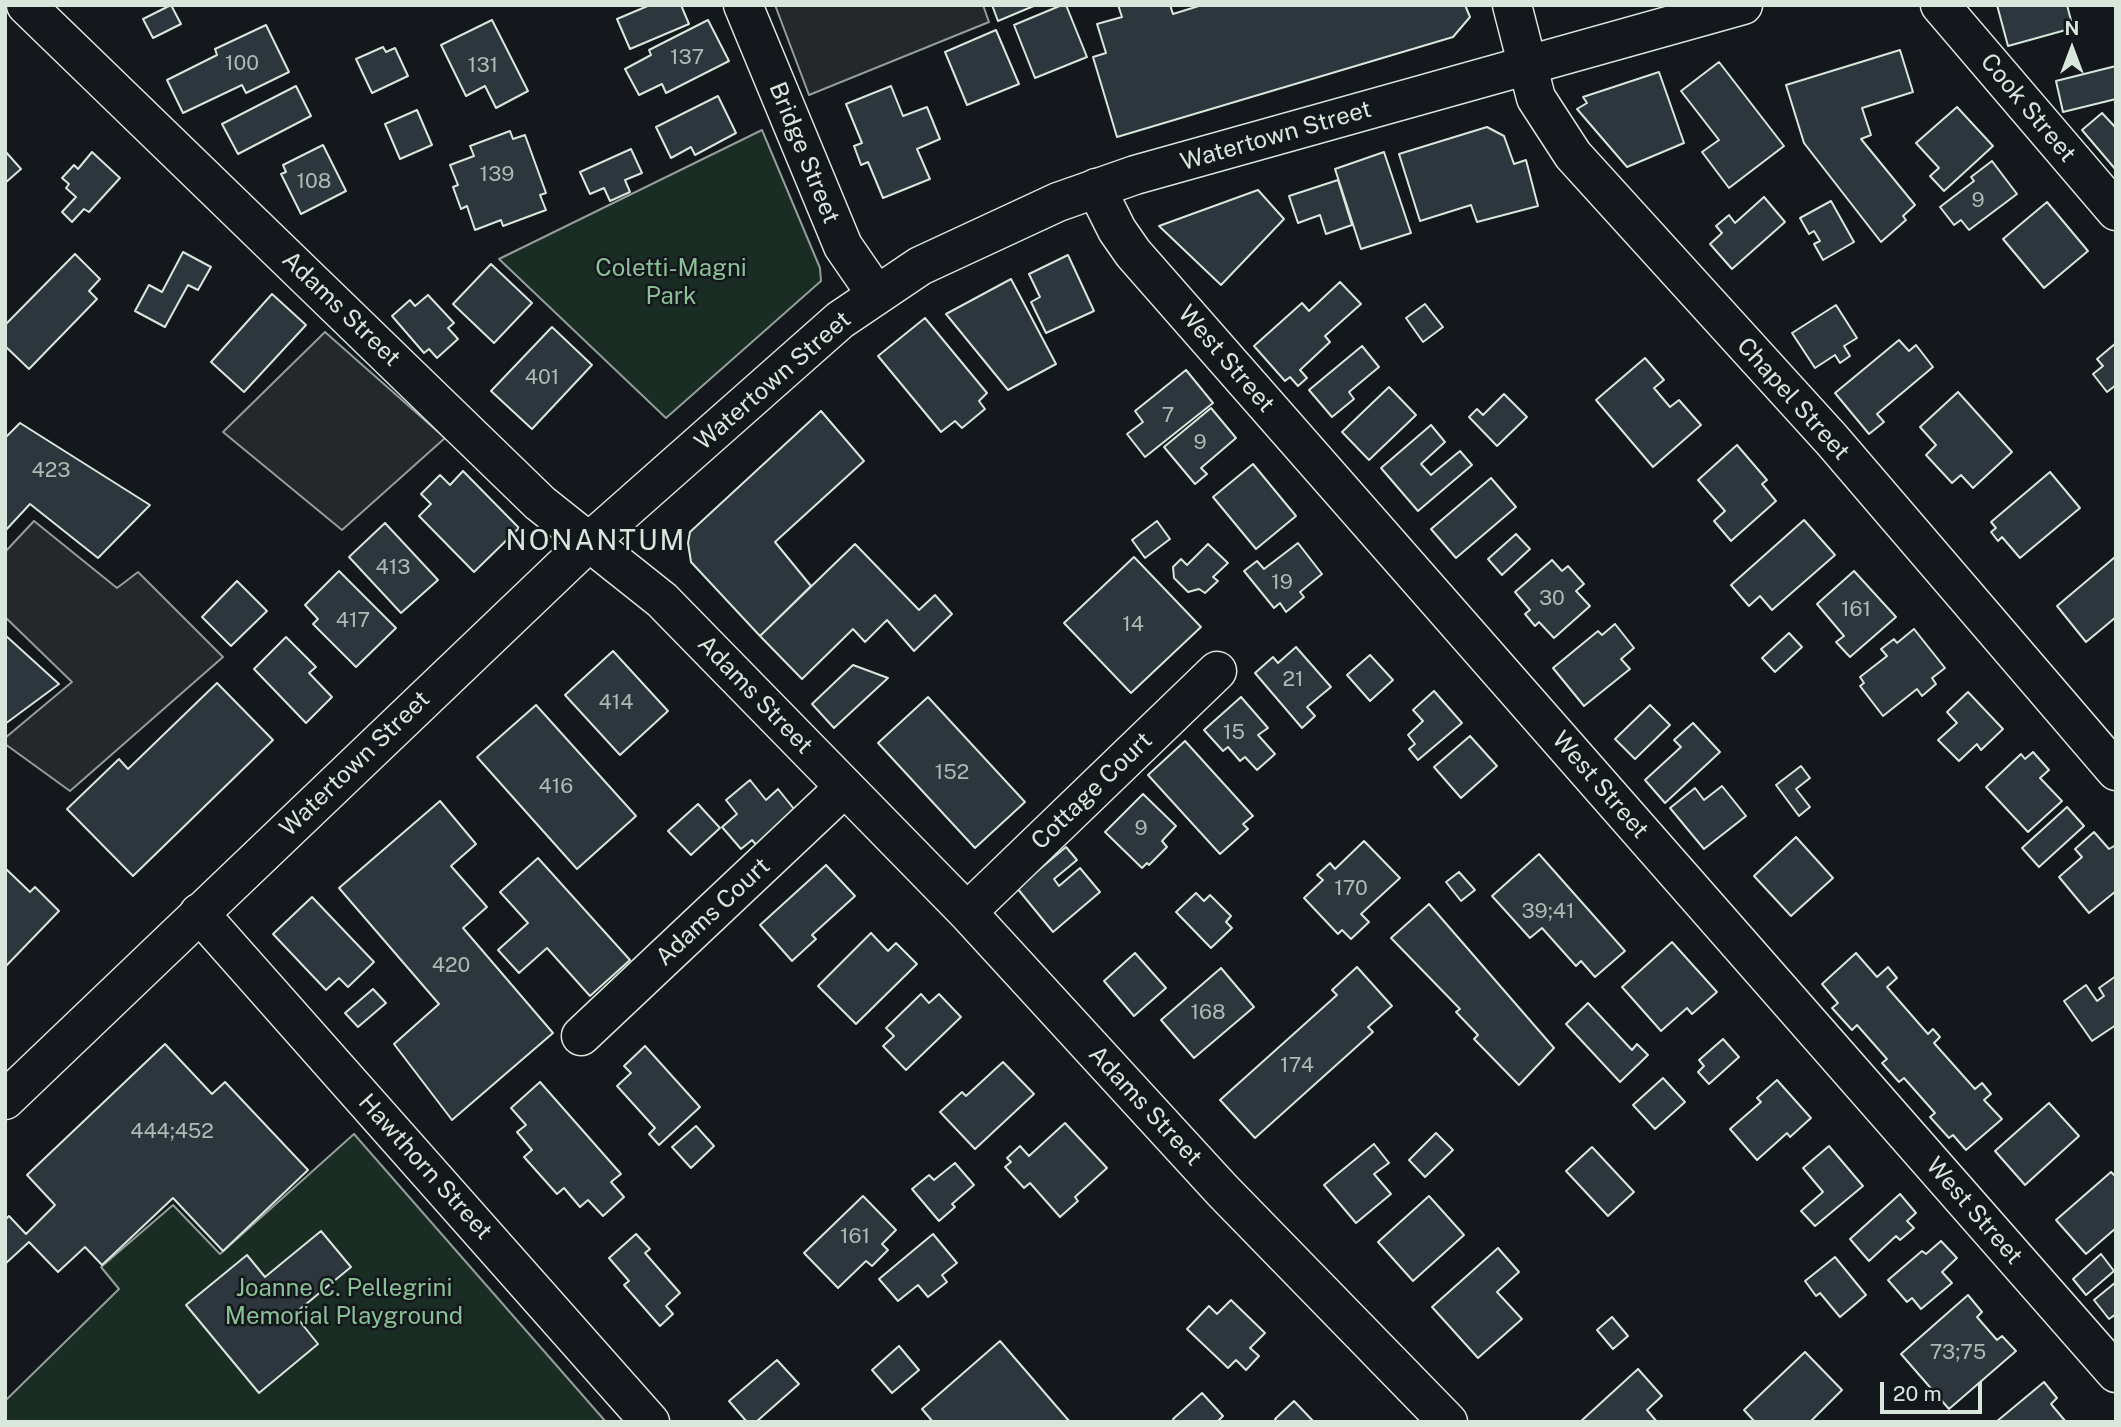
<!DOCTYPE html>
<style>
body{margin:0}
#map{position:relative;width:2121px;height:1427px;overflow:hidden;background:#14181c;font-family:"Public Sans",sans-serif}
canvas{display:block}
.frame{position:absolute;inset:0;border:7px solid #d8e6dc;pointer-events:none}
.north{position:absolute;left:2037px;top:14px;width:70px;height:70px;-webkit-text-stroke:5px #14181c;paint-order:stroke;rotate:0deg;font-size:19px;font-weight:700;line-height:28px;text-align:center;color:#d8e6dc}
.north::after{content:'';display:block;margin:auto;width:24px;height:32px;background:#d8e6dc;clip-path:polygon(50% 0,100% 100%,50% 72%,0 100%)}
.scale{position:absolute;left:1880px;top:1382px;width:102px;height:32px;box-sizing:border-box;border:4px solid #d8e6dc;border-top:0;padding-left:9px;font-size:21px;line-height:24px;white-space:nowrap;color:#d8e6dc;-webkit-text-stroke:5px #14181c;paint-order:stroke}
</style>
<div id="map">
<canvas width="2121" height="1427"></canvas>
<div class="frame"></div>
<div class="north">N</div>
<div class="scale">20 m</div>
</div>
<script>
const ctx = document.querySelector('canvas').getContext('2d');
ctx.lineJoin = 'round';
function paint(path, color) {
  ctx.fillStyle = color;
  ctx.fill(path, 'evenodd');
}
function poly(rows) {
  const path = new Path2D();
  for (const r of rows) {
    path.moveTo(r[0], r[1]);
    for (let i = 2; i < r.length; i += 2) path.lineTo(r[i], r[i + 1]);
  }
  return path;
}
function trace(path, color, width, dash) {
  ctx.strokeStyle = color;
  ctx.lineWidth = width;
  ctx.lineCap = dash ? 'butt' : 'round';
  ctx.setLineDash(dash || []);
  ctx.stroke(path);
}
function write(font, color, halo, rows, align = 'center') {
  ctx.font = font + ' "Public Sans",sans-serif';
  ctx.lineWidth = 5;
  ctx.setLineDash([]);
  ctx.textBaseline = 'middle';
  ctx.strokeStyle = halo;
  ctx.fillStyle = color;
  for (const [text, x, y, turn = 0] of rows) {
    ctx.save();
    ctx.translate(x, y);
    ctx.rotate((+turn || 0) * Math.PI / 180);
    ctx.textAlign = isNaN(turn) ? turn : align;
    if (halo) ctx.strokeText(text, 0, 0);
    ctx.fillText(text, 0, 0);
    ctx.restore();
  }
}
const green = poly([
 [762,130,820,268,821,281,666,418,499,259,762,130],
 [354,1134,606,1422,5,1422,5,1401,119,1289,101,1267,173,1205,220,1254,354,1134]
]);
paint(green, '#1a2d24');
trace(green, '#939e99', 2);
const parking = poly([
 [775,5,983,5,989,22,809,95,775,5],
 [325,332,445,438,342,530,223,432,325,332],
 [34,521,117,588,138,572,223,657,70,791,5,744,5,738,72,682,5,617,5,552,34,521]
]);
paint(parking, '#24282b');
trace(parking, '#939e99', 2);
const building = poly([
 [171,5,181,24,153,38,143,19,171,5],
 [650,5,681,5,689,24,630,49,617,19,650,5],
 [992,5,1036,5,998,21,992,5],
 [1062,5,1066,5,1087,57,1035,78,1014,25,1062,5],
 [1118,5,1170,5,1173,14,1202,5,1465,5,1470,17,1453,37,1117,137,1093,57,1106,53,1097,24,1122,17,1118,5],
 [1997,5,2067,5,2073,28,2008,46,1997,5],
 [492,20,528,91,496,108,485,86,466,96,441,45,492,20],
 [708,20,729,61,666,93,662,84,639,95,625,69,651,55,649,50,708,20],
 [266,25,289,72,246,93,242,85,183,113,167,80,217,55,215,49,266,25],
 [996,30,1019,84,967,105,945,52,996,30],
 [383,47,386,52,395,48,408,76,372,93,356,59,383,47],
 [1900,50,1913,92,1862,108,1871,135,1861,139,1915,205,1903,216,1906,220,1881,242,1804,143,1786,85,1900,50],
 [1719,62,1784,146,1729,188,1702,152,1719,140,1681,91,1719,62],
 [2116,66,2116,99,2063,112,2056,81,2116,66],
 [1659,72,1684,143,1627,167,1577,109,1587,103,1583,97,1659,72],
 [296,86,311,116,238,154,222,124,296,86],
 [891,86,903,116,927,107,940,139,917,149,930,179,883,198,868,162,861,165,854,146,862,143,846,104,891,86],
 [718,96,736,133,695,155,691,147,671,158,656,127,718,96],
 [1957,107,1993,146,1944,191,1930,176,1939,168,1916,143,1957,107],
 [417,110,432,145,400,159,385,124,417,110],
 [2102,113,2116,128,2116,170,2082,130,2102,113],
 [1487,127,1504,136,1514,164,1526,160,1538,206,1477,222,1471,205,1420,221,1399,154,1487,127],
 [510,131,513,139,525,135,546,193,540,195,546,210,503,226,501,220,475,230,467,206,461,209,453,187,458,185,450,165,474,156,470,146,510,131],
 [323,145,346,191,301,214,281,174,286,172,283,165,323,145],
 [631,149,642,173,625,180,630,192,610,201,604,188,590,194,580,172,631,149],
 [5,151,21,169,5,183,5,151],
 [92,152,120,178,89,212,84,209,72,222,62,212,76,197,66,188,69,184,62,178,74,165,78,169,92,152],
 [1384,152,1411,233,1361,249,1335,169,1384,152],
 [1992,161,2017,194,1969,230,1961,220,1954,225,1940,207,1974,181,1971,177,1992,161],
 [1338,180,1352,225,1326,234,1320,215,1298,223,1289,196,1338,180],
 [1258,190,1284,219,1221,285,1159,226,1258,190],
 [1764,197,1785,222,1732,269,1710,244,1722,233,1716,226,1729,215,1735,223,1764,197],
 [1831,201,1854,242,1823,260,1814,244,1820,241,1814,231,1809,234,1800,218,1831,201],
 [2047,202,2088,251,2044,288,2003,239,2047,202],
 [183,252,211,267,198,290,188,285,165,327,135,311,149,285,162,292,183,252],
 [75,254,100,279,89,291,97,299,29,369,5,346,5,325,75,254],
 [1068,255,1094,311,1046,333,1031,302,1040,297,1029,274,1068,255],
 [491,264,532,303,494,343,453,304,491,264],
 [1011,279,1056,364,1008,390,946,314,1011,279],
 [1340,282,1361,304,1325,336,1330,342,1300,370,1307,378,1298,386,1290,377,1285,381,1254,346,1302,303,1309,311,1340,282],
 [272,294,306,325,244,392,211,362,272,294],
 [428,295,454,323,448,328,458,339,437,358,429,349,424,353,392,316,410,300,415,306,428,295],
 [1425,304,1443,327,1423,342,1406,318,1425,304],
 [1836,305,1857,338,1844,346,1850,356,1840,363,1835,355,1815,368,1792,333,1836,305],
 [925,318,987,393,979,401,985,409,962,428,955,421,941,432,878,356,925,318],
 [552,327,592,365,532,429,491,391,552,327],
 [1899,340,1909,351,1916,345,1933,367,1877,414,1884,422,1869,434,1835,393,1899,340],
 [2116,343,2116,385,2107,392,2093,374,2103,366,2097,359,2116,343],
 [1362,346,1379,367,1349,392,1354,399,1332,417,1309,390,1362,346],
 [1645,358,1664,380,1654,388,1670,407,1679,400,1701,425,1653,467,1596,400,1645,358],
 [1186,370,1213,403,1145,457,1127,434,1143,422,1135,411,1186,370],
 [1389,387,1416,415,1369,460,1342,432,1389,387],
 [1958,392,2012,452,1973,488,1961,475,1952,483,1926,455,1936,445,1920,427,1958,392],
 [1504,394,1527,417,1497,446,1469,417,1477,409,1483,415,1504,394],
 [1211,408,1236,438,1201,468,1207,474,1195,484,1164,447,1211,408],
 [821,411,864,461,775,542,811,586,760,636,691,562,688,543,690,532,821,411],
 [20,423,150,505,98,558,30,504,5,531,5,438,20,423],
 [1431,425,1445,442,1421,464,1431,475,1460,451,1472,465,1418,511,1381,468,1431,425],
 [1737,445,1767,480,1762,484,1776,501,1731,541,1714,521,1725,511,1698,480,1737,445],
 [1253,464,1296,516,1256,549,1213,497,1253,464],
 [463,471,519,528,474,572,419,516,431,504,421,494,440,475,450,485,463,471],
 [2050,472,2080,508,2020,558,2002,537,1998,541,1991,532,1996,528,1991,522,2050,472],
 [1491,478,1516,507,1456,558,1431,529,1491,478],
 [1804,520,1835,555,1772,610,1760,596,1749,606,1731,585,1804,520],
 [1157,521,1170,539,1145,558,1132,540,1157,521],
 [385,523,438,580,401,613,349,557,385,523],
 [1516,534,1530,549,1502,575,1488,559,1516,534],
 [1298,543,1322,574,1300,592,1304,597,1286,612,1280,603,1274,608,1244,571,1257,561,1264,569,1298,543],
 [855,544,919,610,935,595,952,614,914,651,887,620,865,642,853,629,802,679,760,636,855,544],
 [1208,544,1228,563,1213,577,1218,581,1205,593,1199,589,1188,592,1174,578,1173,567,1181,559,1187,565,1208,544],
 [1134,557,1201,627,1131,693,1064,623,1134,557],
 [2115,557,2116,617,2086,642,2057,606,2115,557],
 [1552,560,1562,571,1568,566,1584,584,1576,591,1590,606,1554,638,1539,622,1535,626,1525,614,1530,610,1515,592,1552,560],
 [339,571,396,628,356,667,313,624,318,619,305,605,339,571],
 [1854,571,1896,617,1850,657,1836,642,1844,636,1817,604,1854,571],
 [237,581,267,611,231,646,202,617,237,581],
 [1615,624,1634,648,1621,659,1630,669,1584,706,1553,668,1598,631,1602,635,1615,624],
 [1914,629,1945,668,1932,678,1936,684,1922,696,1917,689,1883,716,1860,686,1864,683,1860,677,1887,656,1881,649,1894,639,1897,643,1914,629],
 [1789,633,1802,647,1775,672,1762,658,1789,633],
 [5,635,59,684,5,724,5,635],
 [286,637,316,667,309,673,332,697,306,723,254,669,286,637],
 [1296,647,1331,687,1307,707,1315,716,1302,728,1255,673,1273,657,1278,663,1296,647],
 [613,651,668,711,620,755,565,695,613,651],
 [1370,655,1393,680,1370,701,1347,675,1370,655],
 [853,665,888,678,834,728,812,704,853,665],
 [217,683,273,740,133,876,67,809,119,759,128,769,217,683],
 [1434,691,1462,723,1418,760,1409,749,1415,744,1408,735,1423,721,1413,710,1434,691],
 [1968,692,2003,729,1981,750,1977,744,1959,761,1938,740,1957,723,1947,712,1968,692],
 [928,697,1025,802,975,848,878,743,928,697],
 [1241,697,1268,728,1258,735,1275,754,1257,770,1245,757,1240,761,1228,747,1223,751,1204,730,1241,697],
 [536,705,636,816,577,869,477,757,536,705],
 [1650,705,1670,725,1635,759,1615,739,1650,705],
 [1693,723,1720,752,1665,803,1645,780,1681,747,1674,740,1693,723],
 [1470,736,1497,766,1461,798,1434,767,1470,736],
 [1185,741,1253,816,1243,824,1248,829,1220,854,1148,775,1185,741],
 [2033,752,2049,770,2040,778,2062,801,2028,832,1986,787,2021,754,2025,759,2033,752],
 [1801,766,1810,778,1796,789,1810,807,1799,816,1776,785,1801,766],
 [750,780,766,800,778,789,794,809,758,847,752,840,741,849,722,827,737,814,726,800,750,780],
 [1722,786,1746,816,1704,849,1670,808,1695,788,1704,800,1722,786],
 [1143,794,1176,826,1162,841,1167,847,1149,865,1147,863,1142,868,1105,832,1143,794],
 [440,801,476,844,451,866,487,907,463,928,553,1033,452,1120,394,1044,439,1004,339,888,440,801],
 [698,804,720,828,691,855,668,831,698,804],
 [2067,807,2084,826,2039,867,2022,848,2067,807],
 [2094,832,2109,849,2116,845,2116,891,2089,913,2059,877,2082,857,2075,849,2094,832],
 [1796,837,1833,878,1791,916,1754,876,1796,837],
 [1364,841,1400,878,1361,914,1369,922,1351,939,1342,930,1338,934,1304,898,1323,880,1317,875,1330,863,1335,869,1364,841],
 [1066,847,1077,860,1054,879,1059,886,1080,868,1100,892,1053,932,1017,888,1066,847],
 [1539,854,1625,951,1595,977,1581,961,1576,966,1542,928,1530,938,1492,896,1539,854],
 [538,858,630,960,590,996,547,948,519,973,498,950,528,923,500,892,538,858],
 [826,865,855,896,812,935,816,939,792,961,760,925,826,865],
 [5,868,30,892,35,887,59,911,5,967,5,868],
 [1459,872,1475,890,1461,901,1446,882,1459,872],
 [1196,893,1204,901,1210,895,1231,916,1226,922,1232,928,1211,948,1176,912,1196,893],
 [312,897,374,962,348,987,339,978,326,990,273,934,312,897],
 [1429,904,1554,1048,1519,1085,1474,1039,1478,1035,1456,1012,1460,1009,1391,938,1429,904],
 [871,933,888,951,896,943,917,964,856,1024,818,986,871,933],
 [1672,942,1717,992,1692,1014,1687,1008,1661,1031,1622,987,1672,942],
 [1135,953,1166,988,1134,1016,1104,981,1135,953],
 [1856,953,1877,977,1888,967,1897,978,1887,987,1928,1034,1933,1029,1940,1037,1934,1043,1975,1089,1982,1083,1991,1094,1984,1100,2002,1119,1966,1150,1953,1135,1949,1138,1930,1117,1935,1113,1904,1078,1899,1082,1882,1063,1887,1059,1857,1025,1852,1030,1832,1008,1838,1003,1822,984,1856,953],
 [1357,967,1392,1006,1368,1027,1373,1032,1255,1138,1220,1100,1337,995,1332,990,1357,967],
 [1221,968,1254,1007,1194,1058,1161,1020,1221,968],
 [2116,976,2116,1025,2092,1041,2064,1001,2086,985,2097,1001,2104,996,2099,988,2116,976],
 [373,989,386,1003,358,1027,345,1013,373,989],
 [921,994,929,1003,939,994,961,1017,906,1070,883,1046,894,1036,886,1028,921,994],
 [1588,1003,1632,1050,1637,1044,1648,1055,1620,1082,1566,1024,1588,1003],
 [1723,1039,1739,1057,1709,1084,1698,1072,1704,1066,1699,1060,1723,1039],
 [165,1044,212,1094,225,1082,308,1170,223,1251,173,1198,102,1265,85,1247,58,1272,29,1242,5,1264,5,1220,9,1216,26,1234,55,1205,27,1175,165,1044],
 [645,1046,700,1107,659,1145,649,1134,655,1128,617,1086,631,1073,624,1066,645,1046],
 [1003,1062,1034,1094,975,1149,940,1112,962,1092,966,1096,1003,1062],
 [1663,1078,1685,1102,1655,1129,1633,1105,1663,1078],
 [1777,1080,1811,1118,1790,1137,1787,1133,1757,1160,1730,1129,1761,1102,1757,1098,1777,1080],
 [540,1082,621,1174,611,1182,624,1197,603,1216,588,1200,580,1207,564,1188,557,1194,524,1157,532,1150,517,1132,526,1125,511,1108,540,1082],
 [2049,1103,2079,1136,2025,1185,1995,1151,2049,1103],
 [1065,1123,1107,1168,1075,1197,1078,1201,1060,1217,1030,1183,1024,1188,1005,1167,1011,1162,1007,1158,1020,1146,1029,1156,1065,1123],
 [696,1126,714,1146,691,1168,672,1147,696,1126],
 [1436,1133,1453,1150,1425,1177,1409,1160,1436,1133],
 [1374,1144,1389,1163,1374,1174,1391,1194,1356,1223,1324,1185,1374,1144],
 [1829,1146,1863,1186,1815,1226,1801,1211,1823,1192,1803,1168,1829,1146],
 [1592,1147,1634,1192,1608,1216,1566,1171,1592,1147],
 [955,1163,974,1185,952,1204,955,1207,939,1221,912,1189,929,1175,934,1180,955,1163],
 [2111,1172,2116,1177,2116,1228,2086,1254,2056,1220,2111,1172],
 [1900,1194,1916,1213,1907,1221,1914,1228,1900,1240,1896,1236,1869,1261,1850,1239,1900,1194],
 [863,1196,896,1230,882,1244,888,1250,872,1266,866,1261,838,1288,804,1253,863,1196],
 [1429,1196,1464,1235,1413,1281,1378,1242,1429,1196],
 [321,1231,351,1267,294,1314,318,1344,259,1393,186,1305,247,1255,265,1277,321,1231],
 [636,1234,650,1249,645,1253,680,1293,666,1306,673,1314,660,1326,624,1285,629,1281,609,1258,636,1234],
 [933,1234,957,1263,942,1275,947,1282,928,1297,918,1285,898,1301,879,1279,933,1234],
 [1941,1241,1957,1258,1942,1272,1952,1283,1921,1309,1912,1298,1907,1302,1888,1280,1922,1251,1926,1254,1941,1241],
 [1498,1248,1519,1272,1497,1292,1522,1319,1478,1358,1432,1307,1498,1248],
 [2101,1254,2114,1271,2086,1295,2073,1279,2101,1254],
 [1835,1257,1866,1295,1840,1317,1820,1293,1816,1296,1805,1281,1835,1257],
 [2116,1282,2116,1314,2109,1319,2094,1300,2116,1282],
 [1968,1295,1982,1312,1977,1317,1997,1340,2002,1336,2016,1351,1949,1409,1901,1354,1968,1295],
 [1231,1300,1265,1333,1250,1348,1259,1356,1246,1370,1236,1360,1228,1368,1187,1329,1209,1306,1217,1314,1231,1300],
 [1612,1317,1628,1336,1613,1349,1597,1330,1612,1317],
 [1000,1341,1070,1422,933,1422,922,1409,1000,1341],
 [899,1346,919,1370,892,1393,872,1370,899,1346],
 [1805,1352,1842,1390,1810,1422,1755,1422,1744,1410,1805,1352],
 [777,1360,799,1384,756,1422,747,1422,729,1401,777,1360],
 [1638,1369,1662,1396,1647,1410,1657,1422,1580,1422,1638,1369],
 [2044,1382,2057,1398,2051,1404,2066,1422,1996,1422,2044,1382],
 [1202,1393,1223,1416,1217,1422,1175,1422,1173,1419,1202,1393],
 [1294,1401,1314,1422,1278,1422,1275,1419,1294,1401]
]);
paint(building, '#2c363c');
trace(building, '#d8e6dc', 2);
const minor = poly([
 [26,5,540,503,662,600,967,912,1222,1190,1448,1422],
 [743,5,843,246,876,294],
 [1512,5,1536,98,1573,155,1832,440,2116,771],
 [1940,5,2116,211],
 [1096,188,1117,230,1133,253,2116,1373],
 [967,912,1217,671],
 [199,913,650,1422],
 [581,1036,844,788]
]);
const major = poly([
 [5,1100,589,542,840,320,920,266,1058,202,1135,175,1743,5]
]);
trace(minor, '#d8e6dc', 41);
trace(major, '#d8e6dc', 41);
trace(minor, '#14181c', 38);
trace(major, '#14181c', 38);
write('21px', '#adbab4', null, [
 ["137",687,58],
 ["100",242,64],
 ["131",483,66],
 ["139",497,175],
 ["108",314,182],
 ["9",1978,201],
 ["401",542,378],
 ["7",1168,416],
 ["9",1200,443],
 ["423",51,471],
 ["413",393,568],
 ["19",1282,583],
 ["30",1552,599],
 ["161",1856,610],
 ["417",353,621],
 ["14",1133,625],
 ["21",1293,680],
 ["414",616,703],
 ["15",1234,733],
 ["152",952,773],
 ["416",556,787],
 ["9",1141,829],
 ["170",1351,889],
 ["39;41",1548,912],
 ["420",451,966],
 ["168",1208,1013],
 ["174",1297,1066],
 ["444;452",172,1132],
 ["161",855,1237],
 ["73;75",1958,1353]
]);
write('24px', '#d8e6dc', '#14181c', [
 ["Cook Street",2028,108,50],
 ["Watertown Street",1276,136,-16],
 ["Bridge Street",804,153,68],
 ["Adams Street",341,309,44],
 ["West Street",1226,359,49],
 ["Watertown Street",773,381,-41],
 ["Chapel Street",1793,399,48],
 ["Adams Street",755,695,46],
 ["Watertown Street",355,764,-44],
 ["West Street",1600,785,49],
 ["Cottage Court",1092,791,-44],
 ["Adams Court",713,912,-43],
 ["Adams Street",1145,1106,47],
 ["Hawthorn Street",425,1167,48],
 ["West Street",1974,1211,49]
]);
write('24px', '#8ac095', '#14181c', [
 ["Coletti-Magni",671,269],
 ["Park",671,297],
 ["Joanne C. Pellegrini",344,1289],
 ["Memorial Playground",344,1317]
]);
ctx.letterSpacing = '2px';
write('28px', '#d8e6dc', '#14181c', [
 ["NONANTUM",596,541]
]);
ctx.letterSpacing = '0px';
</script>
